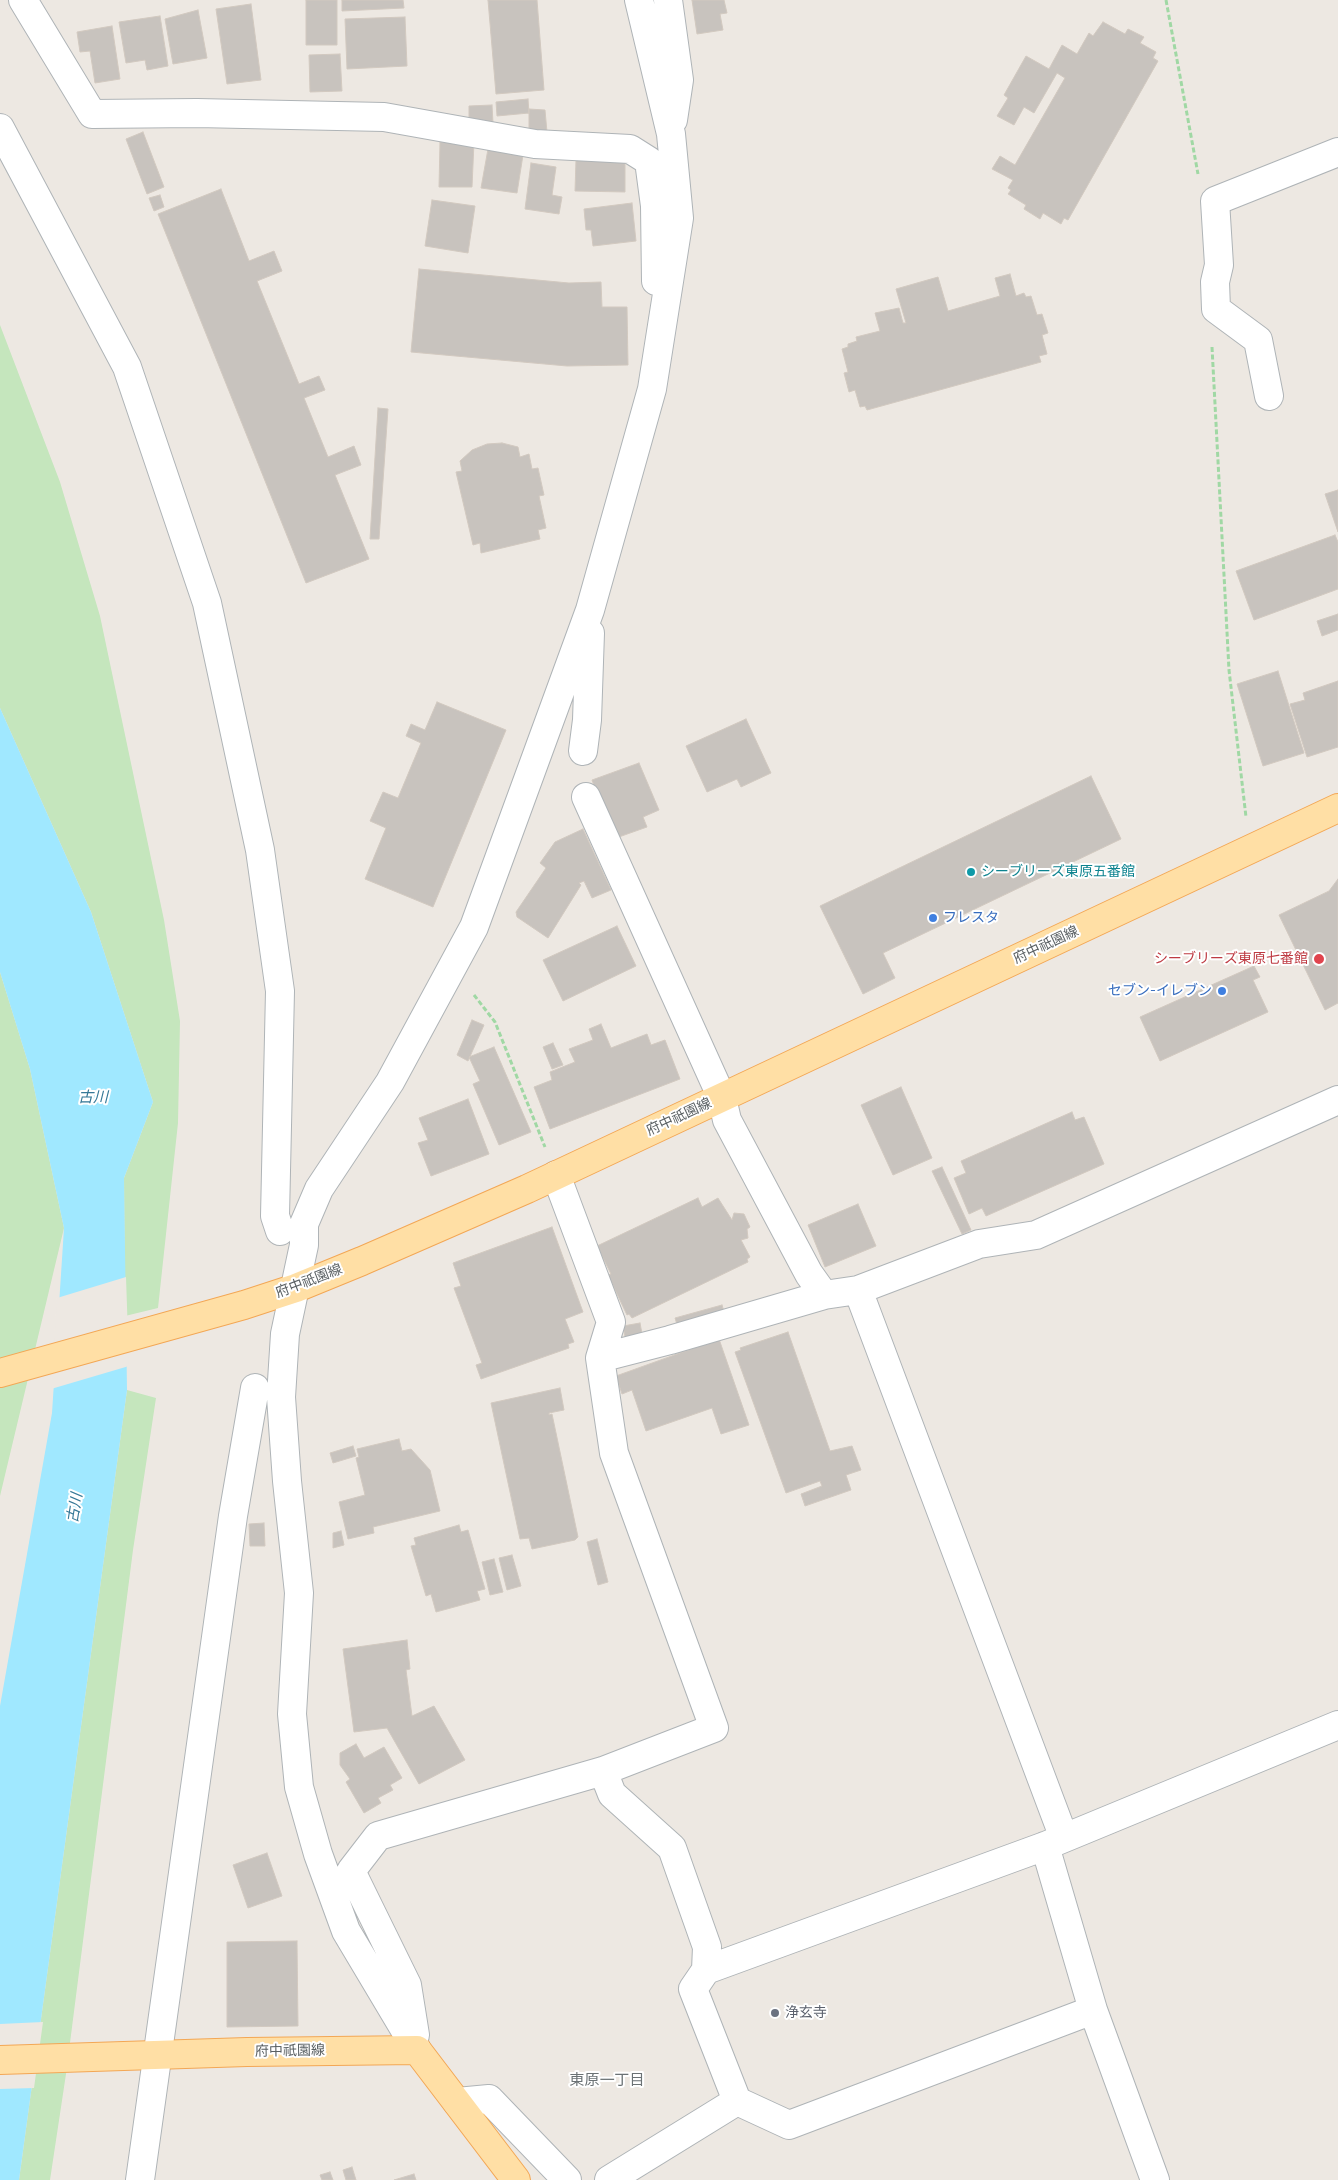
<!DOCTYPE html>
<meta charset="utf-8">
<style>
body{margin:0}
canvas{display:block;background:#ede8e2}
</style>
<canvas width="1338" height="2180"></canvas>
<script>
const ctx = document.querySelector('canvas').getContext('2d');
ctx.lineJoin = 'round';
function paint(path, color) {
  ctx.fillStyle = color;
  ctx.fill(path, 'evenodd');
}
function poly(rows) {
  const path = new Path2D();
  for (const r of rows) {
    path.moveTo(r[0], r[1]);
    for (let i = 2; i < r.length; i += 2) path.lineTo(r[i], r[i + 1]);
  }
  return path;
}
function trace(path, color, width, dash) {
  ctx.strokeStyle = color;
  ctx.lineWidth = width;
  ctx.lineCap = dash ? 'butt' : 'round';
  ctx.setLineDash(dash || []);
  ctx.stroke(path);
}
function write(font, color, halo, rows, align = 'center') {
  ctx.font = font + ' Raleway,"Noto Sans JP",sans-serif';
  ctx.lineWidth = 4;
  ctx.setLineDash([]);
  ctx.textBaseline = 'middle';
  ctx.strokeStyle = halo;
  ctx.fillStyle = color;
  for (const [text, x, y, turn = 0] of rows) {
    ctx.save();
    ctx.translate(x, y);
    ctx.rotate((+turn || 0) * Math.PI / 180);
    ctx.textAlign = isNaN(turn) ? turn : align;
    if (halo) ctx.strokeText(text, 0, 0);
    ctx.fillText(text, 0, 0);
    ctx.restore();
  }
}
paint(poly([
 [0,325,60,482,100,616,164,920,180,1021,178,1123,158,1308,125,1316,124,1178,153,1102,91,912,0,708],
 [0,972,30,1069,64,1228,0,1496],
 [127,1390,156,1398,133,1550,66,2074,50,2180,19,2180]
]), '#c5e6bd');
paint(poly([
 [0,708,91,912,153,1102,124,1178,127,1390,19,2180,0,2180,0,1706,52,1413,64,1228,30,1069,0,972]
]), '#a0e8ff');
paint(poly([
 [126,1277,129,1366,51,1389,57,1298],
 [43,2022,34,2088,0,2089,0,2024]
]), '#ede8e2');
const building = poly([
 [306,0,337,0,337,45,306,45,306,0],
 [342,0,403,0,404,8,342,11,342,0],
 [488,0,537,0,544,90,496,94,488,0],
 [692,0,724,0,727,13,720,14,723,30,697,34,692,0],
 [251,4,261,80,227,84,216,9,251,4],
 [198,10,207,58,173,64,165,19,198,10],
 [160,16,168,66,147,70,145,60,126,63,119,22,160,16],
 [405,17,407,66,347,69,345,19,405,17],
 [1103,22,1125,34,1128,29,1144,37,1140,43,1156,52,1153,58,1158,61,1068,220,1064,218,1061,224,1043,213,1040,219,1024,209,1026,205,1008,194,1011,190,1008,188,1013,180,992,169,1000,156,1015,165,1065,78,1057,73,1034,113,1024,107,1014,125,997,116,1008,98,1004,95,1026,56,1049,69,1062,45,1077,54,1089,33,1093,36,1103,22],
 [112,26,120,79,95,83,90,51,80,52,77,32,112,26],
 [340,54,342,91,310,92,309,55,340,54],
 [528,99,529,113,497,116,496,102,528,99],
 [492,105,493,123,469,118,469,106,492,105],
 [529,109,545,110,547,132,529,129,529,109],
 [143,132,164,187,147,194,126,139,143,132],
 [440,142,474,142,472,187,439,187,440,142],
 [488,149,523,155,517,193,481,188,488,149],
 [576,160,625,161,625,192,575,191,576,160],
 [531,163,556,167,552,195,562,197,559,214,525,209,531,163],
 [221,189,249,261,274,251,282,271,257,281,299,384,319,376,325,390,304,398,328,457,354,446,361,465,335,475,369,559,306,583,158,214,221,189],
 [160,195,164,207,154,211,149,198,160,195],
 [432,200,475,206,468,253,425,246,432,200],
 [632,203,636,241,593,246,591,230,586,230,584,209,632,203],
 [419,269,569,283,601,282,602,307,627,307,628,365,567,366,411,352,419,269],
 [1010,274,1016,296,1024,293,1026,297,1031,296,1037,315,1042,314,1048,333,1042,335,1047,354,1039,356,1041,362,867,410,865,406,860,407,855,390,849,392,844,373,848,372,842,349,848,347,848,344,857,341,856,337,880,331,875,313,899,308,903,323,906,323,896,289,938,277,948,311,1000,296,995,278,1010,274],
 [378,408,388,409,379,539,370,539,378,408],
 [502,443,518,447,520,457,529,454,532,469,538,468,544,495,539,496,546,528,538,530,540,539,481,553,480,543,473,545,456,472,462,471,460,461,472,450,487,444,502,443],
 [1338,490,1338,532,1325,494,1338,490],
 [1335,535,1338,542,1338,589,1254,620,1236,571,1335,535],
 [1338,614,1338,630,1322,636,1317,621,1338,614],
 [1278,671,1304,753,1263,766,1237,684,1278,671],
 [1338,681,1338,747,1307,757,1290,704,1305,700,1303,693,1338,681],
 [437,702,506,730,433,907,365,879,386,828,370,821,383,792,398,798,421,743,406,736,411,724,425,730,437,702],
 [746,719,771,773,741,787,737,779,707,792,686,746,746,719],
 [639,763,659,810,643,817,647,827,616,838,611,832,592,780,639,763],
 [1091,776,1121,839,883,953,895,978,863,994,820,906,1091,776],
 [583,829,611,890,592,898,584,881,579,883,581,885,548,938,517,917,516,912,546,868,540,863,555,842,583,829],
 [1338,879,1338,1003,1325,1010,1279,915,1329,891,1338,879],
 [617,926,636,966,563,1001,543,960,617,926],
 [1254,966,1260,977,1253,980,1268,1012,1160,1061,1140,1017,1254,966],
 [472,1020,484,1025,468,1061,457,1055,472,1020],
 [601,1024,611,1048,647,1034,651,1045,665,1040,680,1079,550,1129,534,1087,552,1080,550,1072,575,1062,569,1049,593,1040,589,1029,601,1024],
 [553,1043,563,1065,552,1069,543,1047,553,1043],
 [494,1047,531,1132,499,1145,473,1084,480,1081,469,1057,494,1047],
 [901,1087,932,1158,893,1175,861,1105,901,1087],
 [468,1099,489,1154,431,1176,418,1143,428,1140,419,1118,468,1099],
 [1072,1112,1075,1120,1084,1117,1104,1164,986,1216,982,1208,969,1214,954,1178,966,1173,961,1161,1072,1112],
 [942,1167,971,1230,962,1234,932,1171,942,1167],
 [698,1198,702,1207,718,1198,732,1220,734,1213,744,1214,750,1227,747,1229,748,1238,741,1240,750,1257,747,1259,748,1262,632,1318,629,1314,627,1315,608,1275,611,1274,597,1246,698,1198],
 [858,1204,876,1246,825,1267,808,1225,858,1204],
 [552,1227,583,1312,565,1319,574,1342,568,1344,569,1348,481,1379,476,1365,482,1363,454,1288,461,1286,453,1263,552,1227],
 [722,1305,726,1318,679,1331,675,1318,722,1305],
 [640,1323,643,1339,626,1342,623,1326,640,1323],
 [788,1332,830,1451,852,1446,861,1470,846,1475,851,1490,805,1506,801,1494,822,1486,820,1481,786,1493,735,1352,741,1350,740,1348,788,1332],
 [719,1339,749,1425,721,1434,712,1408,646,1431,632,1390,622,1394,616,1376,719,1339],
 [560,1388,564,1410,549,1413,549,1415,552,1414,578,1537,575,1540,532,1549,529,1538,520,1539,491,1403,560,1388],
 [399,1439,402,1451,411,1449,430,1470,440,1511,373,1527,374,1533,348,1539,339,1502,365,1495,356,1458,359,1457,357,1449,399,1439],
 [353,1446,356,1456,333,1463,330,1453,353,1446],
 [264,1523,265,1546,250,1546,249,1524,264,1523],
 [459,1525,461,1532,468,1530,485,1589,477,1591,480,1600,436,1612,431,1594,426,1596,411,1546,416,1545,414,1538,459,1525],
 [341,1531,344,1545,333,1548,333,1533,341,1531],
 [597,1539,608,1582,598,1585,587,1542,597,1539],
 [512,1555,521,1586,507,1590,499,1558,512,1555],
 [494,1559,503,1592,490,1595,482,1562,494,1559],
 [407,1640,410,1669,406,1670,412,1716,434,1706,465,1760,419,1784,387,1728,354,1732,343,1649,407,1640],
 [356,1744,364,1758,384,1747,402,1778,390,1785,393,1790,378,1798,381,1803,364,1813,346,1782,350,1779,340,1765,340,1753,356,1744],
 [267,1853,282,1896,248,1908,233,1865,267,1853],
 [297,1941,298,2026,227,2027,227,1942,297,1941],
 [352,2167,356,2180,346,2180,343,2170,352,2167],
 [330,2172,333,2180,322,2180,320,2175,330,2172],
 [414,2174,416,2180,394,2180,414,2174]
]);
paint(building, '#c8c3be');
trace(building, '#d2c9c0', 1);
const minor = poly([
 [23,0,92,114,197,113,384,117,535,144,630,149,649,161,655,206,656,281],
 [668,0,679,80,673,120],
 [0,128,127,367,207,603,260,850,280,991,275,1216,280,1231],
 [1269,396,1258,340,1216,309,1215,282,1219,265,1215,201,1338,152],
 [583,751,587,720,590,633],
 [586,797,722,1098,727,1120,809,1274,824,1295],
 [858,1290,1064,1838],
 [600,1358,670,1340,824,1295,858,1290,979,1244,1036,1235,1338,1100],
 [603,1771,612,1794,672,1848,707,1947,706,1970,693,1989,737,2101],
 [706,1970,1045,1846,1338,1725],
 [1093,2010,1155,2180],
 [415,2035,407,1985,351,1871,378,1836,603,1771,714,1728,614,1453,600,1358,611,1322,556,1175],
 [417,2050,346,1931,318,1854,299,1787,292,1714,299,1593,287,1481,281,1397,285,1334,304,1245,304,1224,319,1189,390,1082,474,927,590,610,652,389,679,218,671,134,639,0],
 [457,2102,489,2099,567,2180],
 [140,2180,233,1516,255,1388],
 [609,2180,737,2101,789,2125,1093,2010,1045,1846]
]);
const major = poly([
 [0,1373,244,1305,296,1288,362,1261,527,1189,1338,808],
 [0,2060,247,2052,417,2050,516,2180]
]);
trace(minor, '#afb4b7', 30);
trace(major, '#f3a755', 30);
trace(poly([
 [1166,0,1198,174],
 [1212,347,1229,670,1246,817],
 [474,995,495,1022,545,1147]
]), '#a0d8a4', 3, [5, 2.5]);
trace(minor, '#fff', 28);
trace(major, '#ffdfa5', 28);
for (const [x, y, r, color] of [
 [971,872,5,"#0f9aa8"],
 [933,918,5,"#3f7fe0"],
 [1319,959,6,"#e0444e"],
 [1222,991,5,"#3f7fe0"],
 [775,2013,5,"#6b7280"]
]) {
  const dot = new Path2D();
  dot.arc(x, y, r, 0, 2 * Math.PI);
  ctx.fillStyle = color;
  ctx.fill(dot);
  trace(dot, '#fff', 2);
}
write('14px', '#0d838f', '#fff', [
 ["シーブリーズ東原五番館",981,872]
], 'left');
write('14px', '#366cbe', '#fff', [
 ["フレスタ",943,918],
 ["セブン-イレブン",1212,991,"right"]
], 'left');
write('14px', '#5a6063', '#fff', [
 ["府中祇園線",1046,945,-25],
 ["府中祇園線",679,1117,-25],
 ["府中祇園線",309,1281,-21],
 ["府中祇園線",290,2051,-1]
]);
write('14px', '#be3a42', '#fff', [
 ["シーブリーズ東原七番館",1308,959]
], 'right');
write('14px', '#5b616d', '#fff', [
 ["浄玄寺",785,2013]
], 'left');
write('italic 15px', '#357897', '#fff', [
 ["古川",93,1097],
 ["古川",75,1508,-81]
]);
write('15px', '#6b7275', '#fff', [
 ["東原一丁目",607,2080]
]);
</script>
